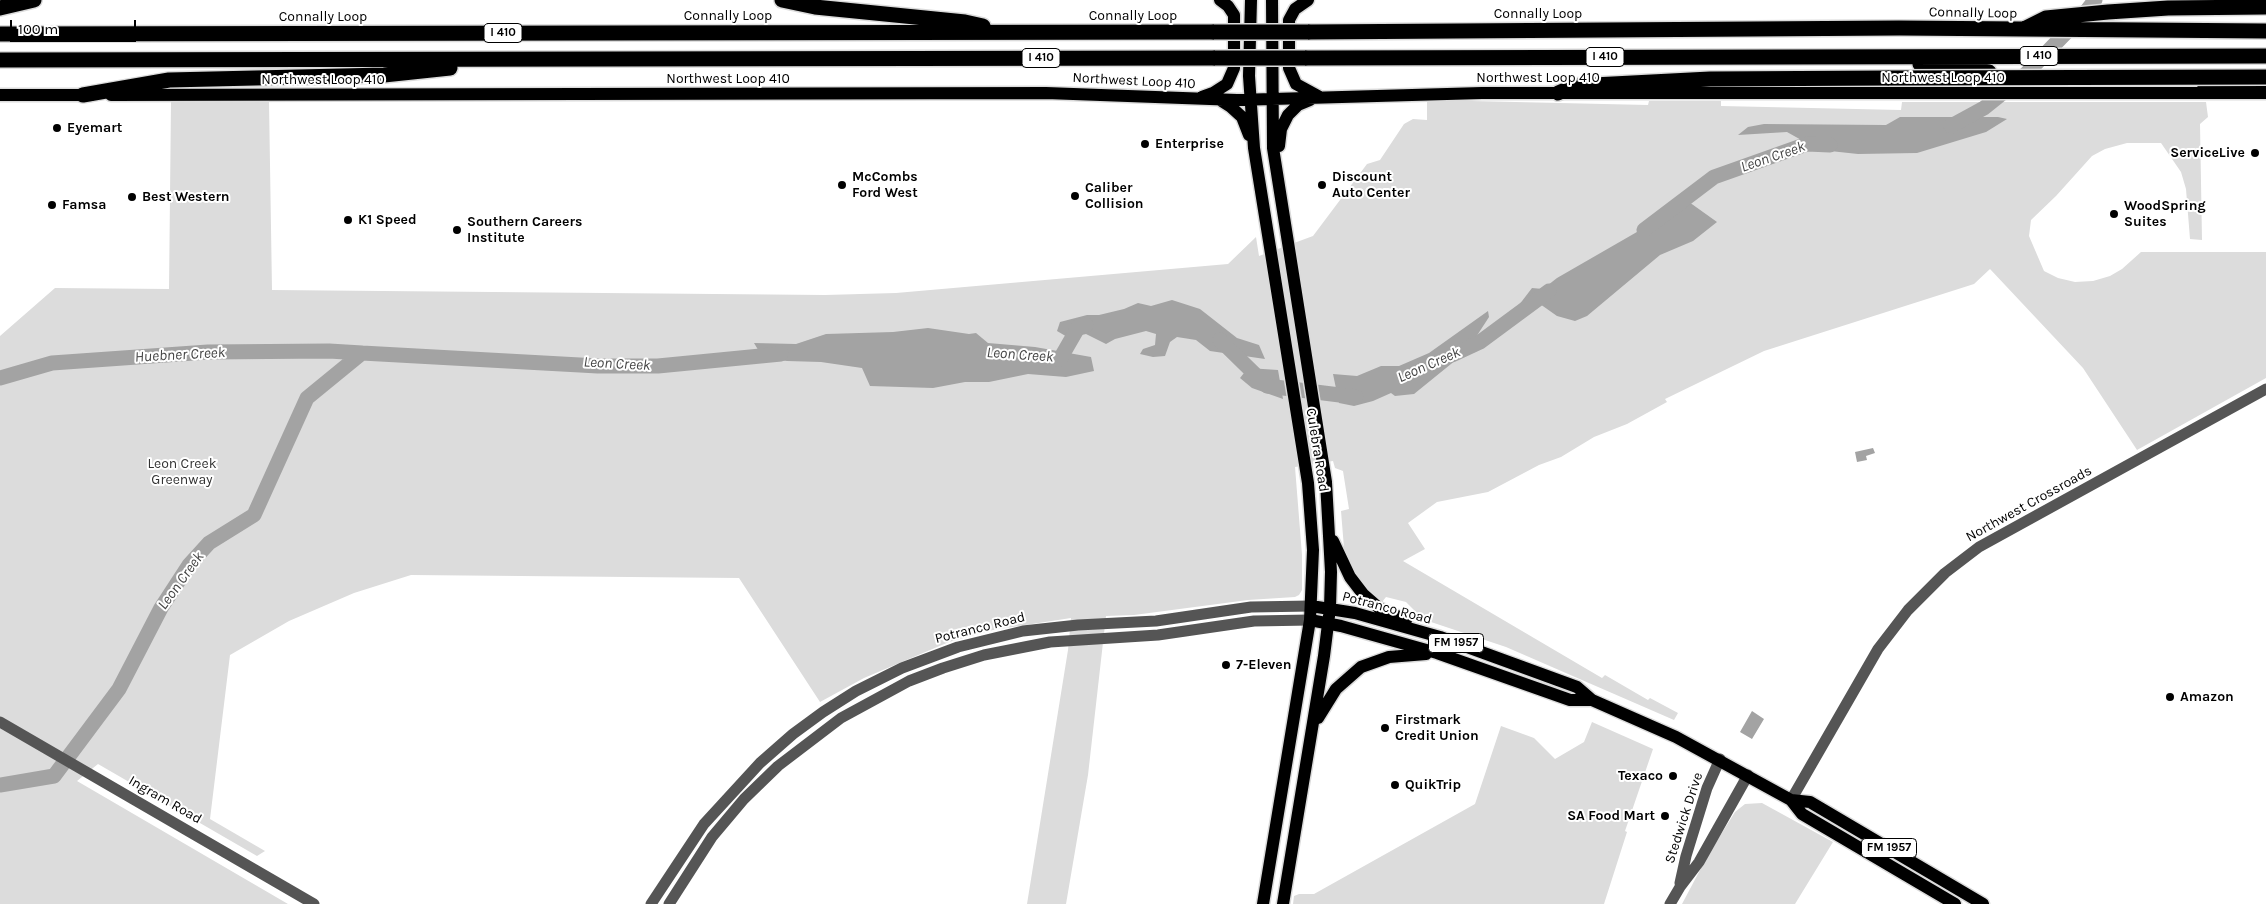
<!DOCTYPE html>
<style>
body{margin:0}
#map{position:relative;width:2266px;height:904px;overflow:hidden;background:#fff;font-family:Karla,sans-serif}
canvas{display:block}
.scale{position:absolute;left:10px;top:20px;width:126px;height:22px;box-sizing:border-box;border:2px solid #000;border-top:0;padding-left:6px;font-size:15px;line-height:18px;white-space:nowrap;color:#000;-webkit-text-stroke:4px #fff;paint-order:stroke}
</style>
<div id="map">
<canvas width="2266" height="904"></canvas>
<div class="scale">100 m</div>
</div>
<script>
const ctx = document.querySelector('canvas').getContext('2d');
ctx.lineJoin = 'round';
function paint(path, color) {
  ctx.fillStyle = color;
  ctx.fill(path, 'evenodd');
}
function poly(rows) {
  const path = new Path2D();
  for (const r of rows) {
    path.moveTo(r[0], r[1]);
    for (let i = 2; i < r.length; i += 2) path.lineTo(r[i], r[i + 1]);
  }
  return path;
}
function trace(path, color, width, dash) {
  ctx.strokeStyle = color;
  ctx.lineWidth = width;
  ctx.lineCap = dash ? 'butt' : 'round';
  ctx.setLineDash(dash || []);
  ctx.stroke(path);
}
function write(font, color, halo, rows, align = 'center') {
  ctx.font = font + ' Karla,sans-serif';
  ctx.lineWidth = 4;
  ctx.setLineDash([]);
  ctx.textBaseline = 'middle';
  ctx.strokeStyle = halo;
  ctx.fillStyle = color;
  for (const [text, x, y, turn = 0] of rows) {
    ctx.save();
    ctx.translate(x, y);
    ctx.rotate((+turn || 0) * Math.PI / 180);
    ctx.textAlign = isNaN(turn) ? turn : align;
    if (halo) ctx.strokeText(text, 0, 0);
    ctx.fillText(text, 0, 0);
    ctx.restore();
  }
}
paint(poly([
 [1427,100,1648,105,1649,101,1721,101,1721,106,1901,110,1902,102,2206,102,2208,117,2200,124,2202,240,2190,239,2186,189,2181,172,2161,143,2127,143,2105,149,2092,156,2056,196,2031,220,2029,236,2044,271,2058,278,2075,282,2093,281,2110,276,2122,269,2141,252,2266,252,2266,378,2137,450,2083,368,1990,269,1974,284,1764,351,1665,399,1667,402,1627,424,1594,437,1561,457,1539,465,1488,492,1437,502,1408,523,1425,549,1403,561,1602,678,1605,675,1648,700,1650,698,1678,713,1674,720,1506,647,1413,616,1415,611,1406,602,1386,597,1382,602,1365,586,1355,573,1344,548,1341,511,1349,509,1343,471,1335,468,1333,461,1295,467,1302,555,1302,590,1299,595,1295,597,1248,600,1134,615,1106,616,1088,775,1066,904,1027,904,1068,650,1071,618,993,630,949,642,864,678,820,702,739,578,411,575,354,593,289,621,230,655,210,819,265,851,257,856,98,764,77,781,288,904,0,904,0,336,55,288,169,289,171,102,269,102,272,290,825,295,896,293,1228,264,1256,237,1259,256,1313,236,1367,164,1380,160,1404,124,1413,119,1427,120],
 [1592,722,1653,749,1625,831,1627,832,1604,904,1293,904,1294,896,1299,894,1314,894,1475,804,1501,726,1534,738,1555,759,1584,742],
 [1762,803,1833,842,1795,904,1682,904,1708,855,1735,812,1745,804]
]), '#dcdcdc');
paint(poly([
 [1900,117,1998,117,2007,119,1986,132,1917,153,1858,154,1830,151,1812,146,1787,132,1738,135,1748,127,1764,124,1886,125],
 [1689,202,1717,222,1693,241,1660,255,1587,316,1575,321,1557,316,1540,304,1531,302,1519,305,1532,288,1543,289,1557,278],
 [1172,300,1200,309,1237,338,1259,345,1265,359,1210,351,1196,340,1177,337,1170,342,1165,356,1153,357,1140,354,1143,349,1155,345,1156,334,1146,331,1115,339,1106,344,1086,334,1069,338,1057,331,1060,322,1087,315,1099,315,1124,309,1138,303,1151,306],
 [1488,311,1489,317,1467,351,1414,394,1395,396,1391,393,1373,401,1354,406,1339,403,1333,374,1357,376,1381,366,1399,366,1429,353],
 [928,328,969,334,976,333,988,343,1035,347,1091,357,1094,371,1066,377,1028,374,989,382,965,382,933,388,870,386,862,368,821,362,787,361,763,358,754,343,796,344,826,334,893,332],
 [1248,368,1278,370,1283,399,1252,388,1240,378],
 [1873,448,1875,453,1866,456,1867,460,1857,462,1855,452],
 [1752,711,1764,719,1752,739,1740,732]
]), '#a3a3a3');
trace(poly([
 [1951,126,1984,108,2024,76,2085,13,2095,0],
 [1644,230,1714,177,1807,144,1830,145],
 [1220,340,1267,386,1356,397],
 [1452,355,1480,342,1549,291],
 [1048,358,1060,359,1079,326,1086,325],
 [0,378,52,363,208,352,329,351,362,353],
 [0,785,54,776,119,689,161,608,189,565,209,543,254,515,307,398,362,353,598,366,658,366,781,354]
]), '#a3a3a3', 15);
const major = poly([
 [1251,0,1249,76,1254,148,1308,483,1313,550,1310,620,1263,904],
 [1272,0,1273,148,1326,482,1331,572,1330,608,1324,656,1283,904],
 [1308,0,1295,9,1289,20,1289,68,1296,84,1318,96],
 [0,95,91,95],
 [111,95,1046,93,1237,100,1482,93,2266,93],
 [1202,97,1213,93,1227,84,1234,68,1234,15,1228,6,1220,0],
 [1220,100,1231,107,1242,117,1249,135],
 [1279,146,1281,129,1288,115,1298,105,1310,100],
 [1333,541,1350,577,1363,594,1379,608,1406,620],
 [1311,606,1355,613,1440,637,1577,687,1592,700,1676,737,1791,800,1810,802,1983,904],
 [1310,620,1341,626,1437,653,1570,700,1592,700],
 [1318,718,1336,689,1361,667,1389,657,1426,654],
 [1791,800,1802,814,1955,904]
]);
const highway = poly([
 [782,0,815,7,965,22,983,26],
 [0,8,34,0],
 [2024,29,2046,18,2108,12,2168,8,2266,7],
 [1308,32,1899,28,2266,31],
 [0,34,1214,32],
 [1305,58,2266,56],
 [0,60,1215,58],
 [1920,64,1925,66,1989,72],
 [2204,83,2260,85,2266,90],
 [1558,93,1574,86,1710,79,1889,78],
 [83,95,169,80,384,75,450,68]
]);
trace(major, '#dbdbdb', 15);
trace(highway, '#dbdbdb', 18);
trace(poly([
 [0,722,314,904],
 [1791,800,1878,649,1908,610,1945,573,1979,547,2266,389],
 [1680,883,1686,856,1707,788,1720,759],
 [651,904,704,824,760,763,793,734,823,712,856,691,902,668,958,647,1023,631,1078,625,1156,621,1251,607,1311,606],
 [669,904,712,837,744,799,778,766,841,718,909,681,943,668,984,655,1050,642,1158,635,1254,621,1310,620],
 [1670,904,1680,887,1699,862,1748,775]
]), '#555', 11);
trace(major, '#000', 12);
trace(highway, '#000', 15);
const highwayBridge = poly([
 [1214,32,1308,32],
 [1215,58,1305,58],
 [1889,78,2266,77]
]);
trace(highwayBridge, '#dbdbdb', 18, []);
trace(highwayBridge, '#000', 15);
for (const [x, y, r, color] of [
 [57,128,5,"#000"],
 [1145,144,5,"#000"],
 [2255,153,5,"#000"],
 [842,185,5,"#000"],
 [1322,185,5,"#000"],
 [1075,196,5,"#000"],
 [132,197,5,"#000"],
 [52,205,5,"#000"],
 [2114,214,5,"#000"],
 [348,220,5,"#000"],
 [457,230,5,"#000"],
 [1226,665,5,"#000"],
 [2170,697,5,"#000"],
 [1385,728,5,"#000"],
 [1673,776,5,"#000"],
 [1395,785,5,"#000"],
 [1665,816,5,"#000"]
]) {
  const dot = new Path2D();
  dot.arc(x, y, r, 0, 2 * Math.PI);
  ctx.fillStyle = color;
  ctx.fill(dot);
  trace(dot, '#fff', 2);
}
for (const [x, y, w] of [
 [503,33,38],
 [2039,56,38],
 [1605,57,38],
 [1041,58,38],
 [1456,643,55],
 [1889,848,55]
]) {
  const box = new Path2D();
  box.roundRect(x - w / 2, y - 9.5, w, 19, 4);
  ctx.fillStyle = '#fff';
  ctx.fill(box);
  trace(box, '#000', 1);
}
write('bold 12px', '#000', null, [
 ["I 410",503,33],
 ["I 410",2039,56],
 ["I 410",1605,57],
 ["I 410",1041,58],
 ["FM 1957",1456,643],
 ["FM 1957",1889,848]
]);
write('14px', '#000', '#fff', [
 ["Connally Loop",1973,13,1],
 ["Connally Loop",1538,14],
 ["Connally Loop",728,16],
 ["Connally Loop",1133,16],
 ["Connally Loop",323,17],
 ["Northwest Loop 410",1538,78],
 ["Northwest Loop 410",1943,78],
 ["Northwest Loop 410",728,79],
 ["Northwest Loop 410",323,80],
 ["Northwest Loop 410",1134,81,3],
 ["Culebra Road",1317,450,81],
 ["Northwest Crossroads",2029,504,-29],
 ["Potranco Road",1387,608,15],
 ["Potranco Road",980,628,-14],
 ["Ingram Road",165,800,30],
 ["Stedwick Drive",1684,818,-72]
]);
write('bold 14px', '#000', '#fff', [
 ["Eyemart",67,128],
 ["Enterprise",1155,144],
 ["ServiceLive",2245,153,"right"],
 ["McCombs",852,177],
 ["Ford West",852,193],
 ["Discount",1332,177],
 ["Auto Center",1332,193],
 ["Caliber",1085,188],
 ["Collision",1085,204],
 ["Best Western",142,197],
 ["Famsa",62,205],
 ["WoodSpring",2124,206],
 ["Suites",2124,222],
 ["K1 Speed",358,220],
 ["Southern Careers",467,222],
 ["Institute",467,238],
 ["7-Eleven",1236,665],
 ["Amazon",2180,697],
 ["Firstmark",1395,720],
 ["Credit Union",1395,736],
 ["Texaco",1663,776,"right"],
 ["QuikTrip",1405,785],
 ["SA Food Mart",1655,816,"right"]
], 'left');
write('14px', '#333', '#fff', [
 ["Leon Creek",182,464],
 ["Greenway",182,480]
]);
write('italic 15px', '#444', '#fff', [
 ["Leon Creek",1773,157,-19],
 ["Huebner Creek",180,355,-3],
 ["Leon Creek",1020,355,4],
 ["Leon Creek",617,364,3],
 ["Leon Creek",1429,365,-24],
 ["Leon Creek",181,581,-54]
]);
</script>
